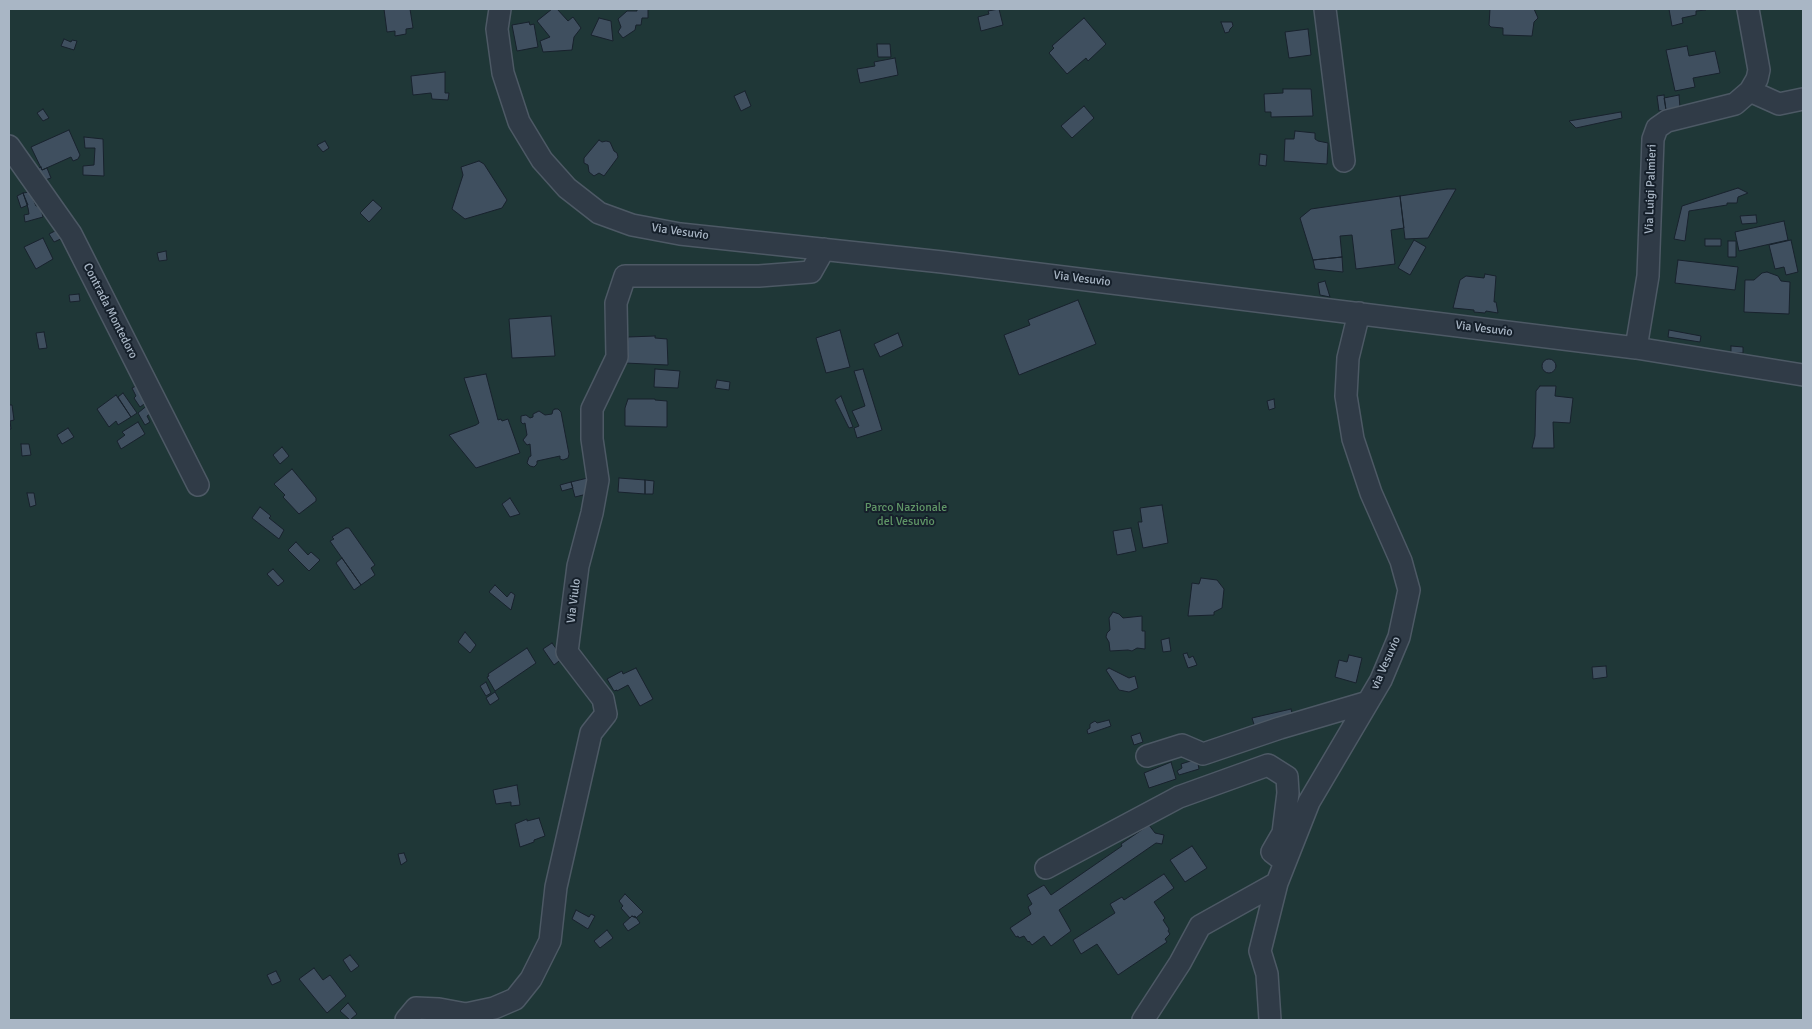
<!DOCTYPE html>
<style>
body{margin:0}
#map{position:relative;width:1812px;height:1029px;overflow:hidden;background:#1d2a36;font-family:Signika,sans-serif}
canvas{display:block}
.frame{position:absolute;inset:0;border:10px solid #a9b6c5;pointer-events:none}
</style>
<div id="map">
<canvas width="1812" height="1029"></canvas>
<div class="frame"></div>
</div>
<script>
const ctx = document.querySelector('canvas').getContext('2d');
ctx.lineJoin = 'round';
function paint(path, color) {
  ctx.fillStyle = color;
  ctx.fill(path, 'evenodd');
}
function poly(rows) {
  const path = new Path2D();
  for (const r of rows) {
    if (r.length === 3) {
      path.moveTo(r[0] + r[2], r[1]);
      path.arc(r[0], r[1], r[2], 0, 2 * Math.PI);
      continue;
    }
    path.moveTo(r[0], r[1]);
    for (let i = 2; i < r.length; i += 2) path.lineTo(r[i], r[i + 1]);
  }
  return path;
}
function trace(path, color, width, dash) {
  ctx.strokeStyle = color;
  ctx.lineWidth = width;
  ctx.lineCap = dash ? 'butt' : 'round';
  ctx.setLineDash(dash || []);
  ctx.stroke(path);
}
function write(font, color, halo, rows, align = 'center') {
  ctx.font = font + ' Signika,sans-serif';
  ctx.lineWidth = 4;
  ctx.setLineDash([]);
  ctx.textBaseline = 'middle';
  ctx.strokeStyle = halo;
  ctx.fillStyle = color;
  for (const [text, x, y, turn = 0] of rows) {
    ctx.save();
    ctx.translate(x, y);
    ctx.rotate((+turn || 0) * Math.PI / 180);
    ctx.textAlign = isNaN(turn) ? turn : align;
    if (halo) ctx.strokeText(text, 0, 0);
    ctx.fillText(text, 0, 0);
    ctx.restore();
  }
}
paint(poly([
 [9,9,1803,9,1803,1020,9,1020]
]), '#1f3737');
const building = poly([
 [384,9,410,9,413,28,406,29,406,34,395,36,395,31,387,32,384,9],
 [552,9,557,9,568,21,573,17,581,28,574,37,572,50,543,52,540,41,550,37,537,21,552,9],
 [637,9,648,9,648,18,642,18,641,25,636,25,635,30,623,38,618,32,621,27,618,19,627,11,637,11,637,9],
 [999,9,1003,25,981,31,978,17,989,14,988,11,999,9],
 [1490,9,1534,9,1538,18,1534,22,1532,36,1503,35,1503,28,1491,27,1489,25,1490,9],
 [1669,9,1706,9,1706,10,1696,11,1696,15,1682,18,1683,23,1672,26,1669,9],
 [599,18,611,21,613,41,591,35,599,18],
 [1084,18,1106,44,1088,61,1086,58,1067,74,1049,53,1054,48,1052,46,1084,18],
 [529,22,530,25,534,24,538,47,517,51,512,25,529,22],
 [1221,22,1232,22,1233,26,1230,29,1229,32,1225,33,1221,22],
 [1308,29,1311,55,1289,58,1285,32,1308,29],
 [64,39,71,42,72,40,77,41,74,50,61,46,64,39],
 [877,44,890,44,891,57,878,57,877,44],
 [1687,46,1689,56,1715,51,1720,73,1693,78,1695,87,1675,91,1666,50,1687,46],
 [895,58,898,75,860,83,857,69,875,66,874,62,895,58],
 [445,72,445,93,449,93,448,100,432,99,431,93,413,95,411,76,445,72],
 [1283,89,1311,89,1313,116,1271,117,1271,112,1265,112,1264,94,1283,93,1283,89],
 [745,91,751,106,741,111,734,96,745,91],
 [1664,95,1666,110,1659,111,1657,96,1664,95],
 [1679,95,1680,108,1666,110,1664,98,1679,95],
 [1084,106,1094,118,1072,138,1061,126,1084,106],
 [43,109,49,118,43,121,37,113,43,109],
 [1621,112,1622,118,1576,128,1569,121,1621,112],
 [69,130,80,155,78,159,73,161,71,157,42,170,31,147,69,130],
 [1295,131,1315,133,1315,139,1318,141,1328,143,1327,164,1284,161,1285,139,1294,139,1295,131],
 [84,137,103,139,104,176,83,175,83,166,94,165,95,148,85,148,84,137],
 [599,140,602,142,606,141,610,142,614,151,617,153,618,157,604,176,599,173,594,176,589,172,588,165,584,163,584,158,599,140],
 [325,141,329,148,323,152,317,145,325,141],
 [1260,154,1267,155,1266,166,1259,165,1260,154],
 [479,161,484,164,507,200,502,208,465,219,452,209,463,175,461,167,479,161],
 [41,167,42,170,47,168,51,178,42,181,32,172,41,167],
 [1738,188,1748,193,1738,197,1737,203,1727,203,1727,205,1689,211,1685,241,1674,239,1682,206,1738,188],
 [1447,189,1456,189,1428,238,1405,239,1400,196,1447,189],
 [30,192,36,206,40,205,43,217,25,222,24,215,29,214,28,208,23,193,30,192],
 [23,193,28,205,21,208,17,196,23,193],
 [1400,196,1404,228,1391,230,1395,264,1356,269,1352,235,1340,236,1342,257,1313,260,1300,218,1311,209,1400,196],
 [373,200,382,208,369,222,360,213,373,200],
 [1756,215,1757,223,1742,224,1740,216,1756,215],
 [1784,221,1788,240,1739,251,1735,232,1784,221],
 [61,228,65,237,54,242,49,234,61,228],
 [43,238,53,259,36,269,24,247,43,238],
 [1705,239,1721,239,1721,246,1705,246,1705,239],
 [1414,240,1426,247,1410,275,1398,268,1414,240],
 [1791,240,1798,272,1786,275,1784,267,1775,269,1769,245,1791,240],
 [1728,241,1736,241,1736,257,1728,257,1728,241],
 [166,251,167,260,159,261,157,253,166,251],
 [1342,257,1343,272,1315,269,1313,260,1342,257],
 [1678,260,1738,267,1735,290,1675,283,1678,260],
 [1767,272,1778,276,1781,281,1790,282,1789,314,1744,312,1745,280,1754,280,1762,273,1767,272],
 [1485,274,1496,276,1494,302,1496,302,1498,313,1486,311,1485,313,1474,312,1474,310,1453,308,1460,280,1466,276,1484,278,1485,274],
 [1325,281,1330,297,1320,295,1318,283,1325,281],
 [79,294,80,301,70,302,69,295,79,294],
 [1078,300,1096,344,1019,375,1004,335,1030,325,1028,320,1078,300],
 [551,316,555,356,512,358,509,319,551,316],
 [840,330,850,367,826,373,816,338,840,330],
 [1669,330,1701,336,1700,342,1668,337,1669,330],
 [44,332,47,348,39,349,36,333,44,332],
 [898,333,903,346,880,357,874,344,898,333],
 [655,336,655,338,667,339,668,365,625,363,628,337,655,336],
 [1731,346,1743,347,1743,353,1731,353,1731,346],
 [1549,366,7],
 [655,369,680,371,678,388,654,387,655,369],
 [863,369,882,430,857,438,854,428,859,426,852,411,865,406,854,371,863,369],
 [486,374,498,420,501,419,502,421,508,419,520,453,476,468,449,435,476,425,479,423,464,378,486,374],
 [717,380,730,382,729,390,715,388,717,380],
 [138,385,147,402,140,407,134,398,136,396,132,388,138,385],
 [1540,386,1556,386,1555,396,1573,398,1570,423,1553,422,1554,448,1532,448,1535,436,1536,391,1540,386],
 [123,393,137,413,131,417,118,397,123,393],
 [116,395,131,417,118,425,116,421,109,427,97,409,116,395],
 [841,396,853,427,849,428,835,400,841,396],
 [628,399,655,399,655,400,667,401,667,427,625,426,625,408,628,399],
 [1274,399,1275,408,1269,410,1267,401,1274,399],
 [149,404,153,412,147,416,150,422,145,425,138,413,149,404],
 [9,405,12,405,14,420,10,421,11,429,9,429,9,405],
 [555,409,558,409,561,412,569,454,568,458,563,460,560,459,560,456,537,461,537,464,534,467,530,466,527,463,529,457,531,456,530,444,527,445,523,440,527,435,525,423,523,424,521,422,521,416,526,415,530,418,533,417,533,414,539,411,545,415,552,414,553,410,555,409],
 [138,422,145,434,121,449,117,441,125,435,122,432,138,422],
 [68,428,74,437,62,444,57,435,68,428],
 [21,444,29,444,31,455,22,456,21,444],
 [282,447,289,456,280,464,273,455,282,447],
 [292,469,316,498,316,501,299,514,283,497,285,495,274,484,292,469],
 [592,477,595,492,575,497,571,482,592,477],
 [619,478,645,480,645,494,618,492,619,478],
 [645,480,654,481,653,494,645,494,645,480],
 [571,482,573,488,562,491,560,485,571,482],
 [27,493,34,493,36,505,30,507,27,493],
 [510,498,520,514,510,517,502,504,510,498],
 [1162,505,1168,543,1143,548,1138,522,1142,522,1140,508,1162,505],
 [260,507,271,516,269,518,284,530,279,539,252,518,260,507],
 [346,528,349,528,375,565,371,568,375,575,361,585,330,541,334,539,332,537,346,528],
 [1131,528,1136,551,1117,555,1113,531,1131,528],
 [296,542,308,555,311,552,320,560,309,571,288,550,296,542],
 [342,558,361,585,354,590,336,563,342,558],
 [273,569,284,581,278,586,267,574,273,569],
 [1201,578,1217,580,1224,589,1222,608,1214,612,1214,615,1188,616,1192,583,1199,584,1201,578],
 [495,585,507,597,511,592,515,595,511,610,489,592,495,585],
 [1113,612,1119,614,1123,618,1142,616,1142,631,1145,631,1145,649,1137,648,1132,651,1128,650,1110,651,1109,642,1106,637,1107,633,1110,630,1109,618,1113,612],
 [465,632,476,645,470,653,458,642,465,632],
 [1169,638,1171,651,1163,652,1161,640,1169,638],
 [552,643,563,658,554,665,543,649,552,643],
 [527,648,536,663,495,691,487,677,489,676,488,674,527,648],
 [1187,653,1189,658,1193,656,1197,665,1188,668,1183,654,1187,653],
 [1349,655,1362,658,1356,683,1335,677,1339,660,1347,662,1349,655],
 [1606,666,1607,677,1593,679,1592,667,1606,666],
 [636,668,653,699,640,706,628,685,617,691,617,690,614,691,607,679,622,671,623,674,636,668],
 [1109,668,1129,678,1135,676,1138,688,1129,692,1119,690,1106,670,1109,668],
 [486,682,491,693,486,696,480,686,486,682],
 [495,692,499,699,490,705,486,698,495,692],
 [1291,709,1295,725,1257,734,1252,718,1291,709],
 [1109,720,1111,726,1088,734,1087,730,1090,728,1090,724,1095,721,1097,723,1109,720],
 [1140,733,1143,742,1134,745,1131,736,1140,733],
 [1197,759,1199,769,1179,775,1177,771,1182,768,1181,764,1197,759],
 [1171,762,1176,779,1149,788,1144,773,1171,762],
 [517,785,520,805,511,806,511,802,496,804,493,790,517,785],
 [539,818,545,836,534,840,534,842,520,847,515,824,527,819,527,821,539,818],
 [1149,825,1155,833,1164,835,1162,844,1156,843,1059,910,1071,931,1051,946,1044,936,1032,945,1029,941,1028,942,1024,936,1019,938,1018,936,1016,937,1010,928,1031,914,1028,907,1032,904,1027,895,1044,885,1051,895,1122,846,1121,844,1149,825],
 [1192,846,1207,868,1185,882,1170,860,1192,846],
 [404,853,407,861,401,865,398,854,404,853],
 [1164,874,1174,888,1154,902,1165,918,1163,920,1169,929,1168,931,1170,934,1165,939,1167,942,1118,975,1097,944,1081,954,1073,940,1115,913,1110,904,1122,897,1124,900,1164,874],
 [625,894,643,912,636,918,632,916,630,918,621,908,623,906,619,901,625,894],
 [576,910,589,917,591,914,595,916,588,929,572,919,576,910],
 [632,916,633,917,635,916,640,923,628,931,623,924,632,916],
 [607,930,613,938,600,948,594,941,607,930],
 [350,955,359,966,351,972,343,960,350,955],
 [314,968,323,980,330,975,346,996,327,1013,299,979,314,968],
 [276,971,281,981,272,985,267,975,276,971],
 [348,1003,357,1014,350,1020,340,1011,348,1003]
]);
paint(building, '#3f4f5f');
trace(building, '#18222d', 1);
const minor = poly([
 [500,9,497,29,503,73,519,122,542,160,567,188,599,213,632,225,680,234,942,262,1636,348,1803,375],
 [1325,9,1344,161],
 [1750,91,1779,104,1803,99],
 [9,146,71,234,198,485],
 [1636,348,1648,276,1653,139,1657,128,1667,121,1735,104,1750,91,1757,79,1759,70,1748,9],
 [1147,756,1182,745,1203,754,1280,728,1368,702],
 [1046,868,1179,797,1268,765,1287,777,1288,793,1283,833,1272,852,1285,862],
 [406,1020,416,1008,439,1009,466,1014,494,1008,515,999,531,979,550,941,556,887,591,733,606,714,603,699,567,652,578,566,592,513,598,480,592,439,592,409,617,357,616,303,625,276,759,276,811,272,824,249],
 [1143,1020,1180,963,1200,926,1277,883],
 [1270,1020,1267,974,1260,951,1277,883,1309,802,1381,680,1399,637,1409,590,1401,561,1371,493,1353,439,1346,396,1348,358,1359,313]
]);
trace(minor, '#4d5965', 24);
trace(minor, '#303b47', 21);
write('12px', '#a9b6c5', '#16202b', [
 ["Via Luigi Palmieri",1651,189,-88],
 ["Via Vesuvio",680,232,8],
 ["Via Vesuvio",1082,279,7],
 ["Contrada Montedoro",110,311,63],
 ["Via Vesuvio",1484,329,7],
 ["Via Viulo",574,601,-83],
 ["via Vesuvio",1386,663,-66]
]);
write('12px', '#609667', '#16202b', [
 ["Parco Nazionale",906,508],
 ["del Vesuvio",906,522]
]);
</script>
